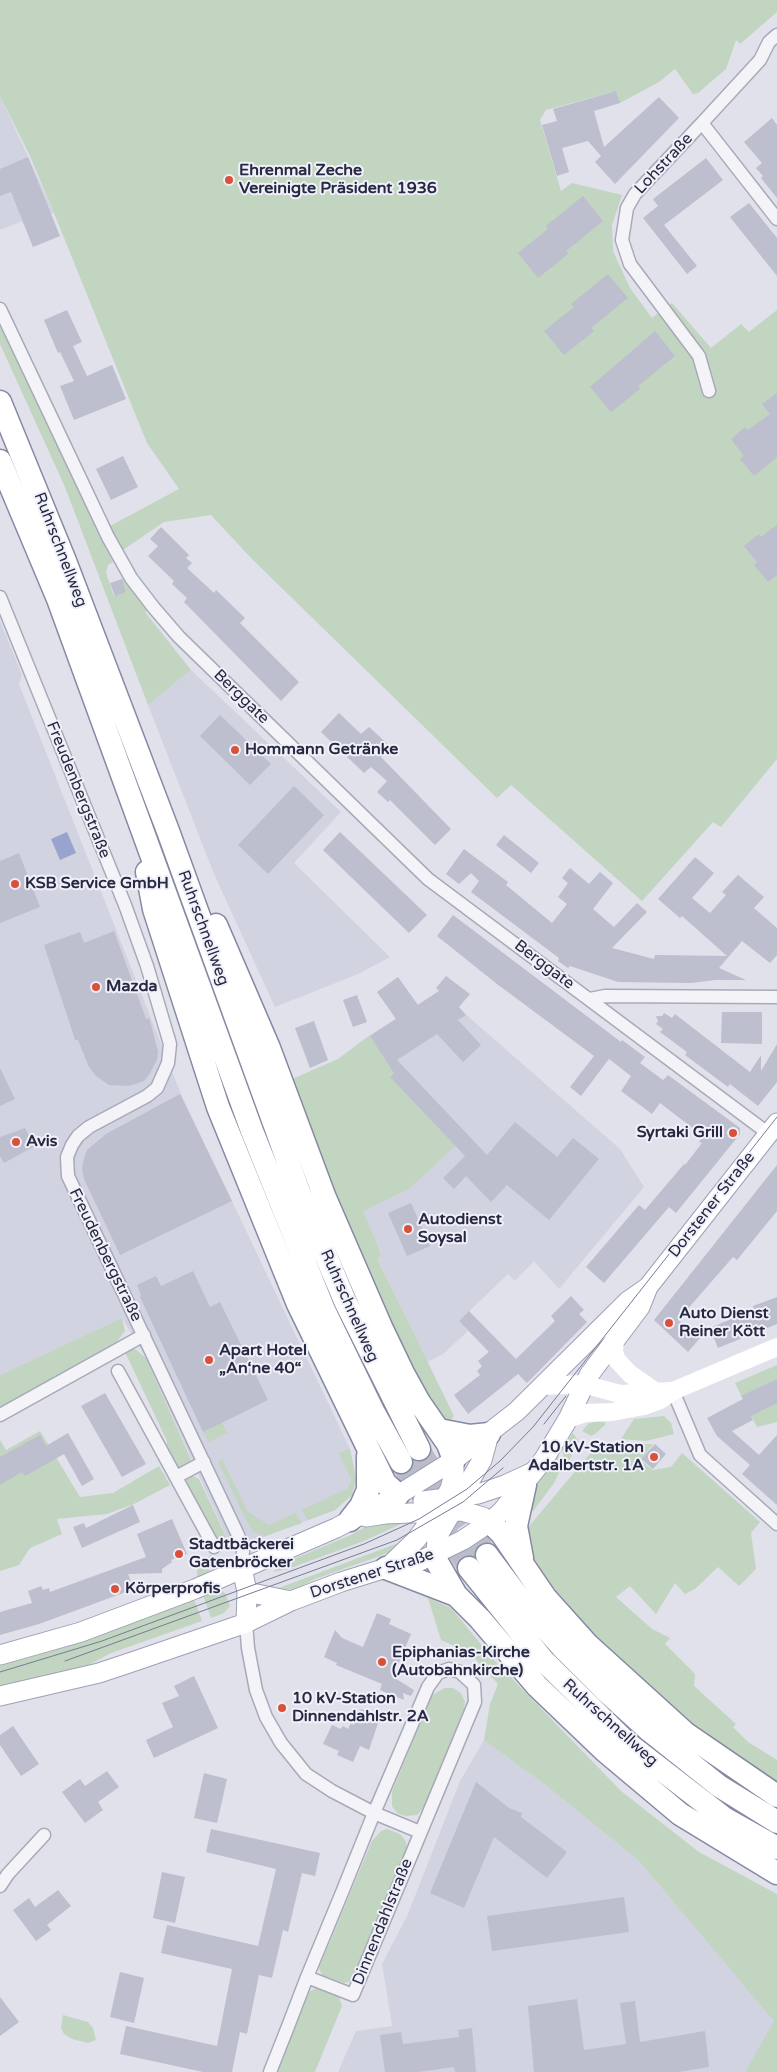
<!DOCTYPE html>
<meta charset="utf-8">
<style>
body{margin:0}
canvas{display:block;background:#e0e1eb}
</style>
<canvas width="777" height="2072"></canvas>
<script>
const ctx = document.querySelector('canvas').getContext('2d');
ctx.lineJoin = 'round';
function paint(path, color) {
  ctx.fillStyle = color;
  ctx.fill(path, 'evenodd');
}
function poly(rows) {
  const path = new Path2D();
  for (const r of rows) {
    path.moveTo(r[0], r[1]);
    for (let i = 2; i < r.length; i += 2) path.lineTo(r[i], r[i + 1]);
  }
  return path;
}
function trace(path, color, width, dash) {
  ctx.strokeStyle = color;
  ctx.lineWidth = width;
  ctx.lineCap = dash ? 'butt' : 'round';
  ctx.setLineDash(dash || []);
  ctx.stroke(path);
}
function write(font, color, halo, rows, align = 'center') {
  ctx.font = font + ' "Varela Round",sans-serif';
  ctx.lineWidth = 4;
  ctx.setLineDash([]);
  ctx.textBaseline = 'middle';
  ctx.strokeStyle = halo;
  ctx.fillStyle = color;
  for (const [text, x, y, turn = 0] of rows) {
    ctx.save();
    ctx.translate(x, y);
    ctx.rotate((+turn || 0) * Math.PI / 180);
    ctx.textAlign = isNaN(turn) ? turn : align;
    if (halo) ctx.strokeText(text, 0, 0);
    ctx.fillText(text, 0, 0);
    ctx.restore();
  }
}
paint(poly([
 [0,96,54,213,23,224,22,221,0,230],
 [0,621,22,675,19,684,181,1094,350,1449,356,1479,352,1495,335,1510,232,1549,146,1358,122,1318,0,1375],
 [191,670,341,812,294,863,390,957,358,974,275,1007,214,874,148,705],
 [439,991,620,1149,644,1187,559,1289,534,1261,515,1281,508,1274,459,1321,468,1331,443,1354,427,1362,378,1259,381,1252,362,1211,409,1189,390,1077,402,1065,389,1065,370,1035],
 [484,1740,548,1787,639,1861,775,2021,745,2072,338,2072,356,2031,392,2026,382,1964,408,1914,460,1781]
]), '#d2d3e0');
paint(poly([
 [0,0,777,0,777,12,740,44,736,40,726,69,698,93,693,94,675,69,659,82,620,103,616,91,546,110,540,120,561,191,572,183,622,195,612,225,613,251,630,288,652,318,672,303,711,348,741,324,749,332,777,310,777,759,721,827,713,822,642,901,511,785,497,798,252,559,211,515,164,522,123,550,110,526,179,489,147,443,54,213,30,156,0,96],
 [0,326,113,562,108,565,106,573,114,596,126,592,122,579,124,578,147,611,145,612,191,670,148,705,65,487,0,344],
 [370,1035,389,1065,397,1060,402,1065,390,1077,455,1146,409,1189,363,1211,381,1253,378,1260,454,1416,447,1423,442,1418,417,1379,399,1341,353,1237,290,1080,338,1059],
 [122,1318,125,1331,115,1344,0,1408,0,1375],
 [135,1349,146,1358,191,1460,190,1464,178,1470,167,1453,167,1441,125,1352],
 [777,1365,777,1422,757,1427,735,1383],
 [664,1416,671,1423,674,1434,646,1441,621,1439,634,1419],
 [597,1421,605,1422,605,1425,595,1434,591,1436,582,1431,588,1424],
 [222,1422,227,1433,209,1442,203,1432],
 [40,1431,80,1497,113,1493,159,1466,170,1485,134,1504,107,1514,57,1519,62,1534,30,1548,19,1565,0,1571,0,1440,6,1450],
 [573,1433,579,1442,566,1466,562,1449],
 [653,1444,640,1460,653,1470,671,1467,682,1453,760,1522,751,1533,756,1569,739,1586,718,1567,695,1589,685,1594,675,1583,656,1614,630,1586,616,1597,652,1629,670,1638,665,1644,695,1674,694,1686,736,1724,733,1727,748,1742,777,1760,777,1787,686,1719,601,1642,530,1560,525,1531,594,1449,609,1445],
 [350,1449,356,1479,352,1495,335,1510,308,1520,302,1510,348,1488,351,1479,339,1453],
 [557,1454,560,1458,560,1470,554,1483,534,1510,524,1518,529,1487],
 [222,1459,248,1512,269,1525,295,1513,302,1523,265,1536,254,1532,248,1524,218,1461],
 [190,1475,199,1479,227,1539,217,1542,184,1481],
 [374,1522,405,1522,364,1541,288,1569,273,1572,284,1563,351,1535],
 [398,1543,399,1546,391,1552,315,1579,294,1590,279,1588],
 [212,1554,213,1560,209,1571,197,1578,197,1565],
 [220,1590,225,1593,230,1606,224,1613,211,1618,203,1595],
 [428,1598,451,1608,494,1660,621,1791,699,1852,777,1894,777,2072,745,2072,774,2021,639,1861,548,1787,484,1740,490,1704,498,1684,470,1653,441,1640],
 [194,1599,202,1621,111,1653,85,1667,0,1688,0,1664,40,1654],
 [445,1688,453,1688,461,1693,465,1702,464,1711,425,1806,417,1815,405,1816,397,1813,392,1806,392,1792,432,1695],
 [387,1829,400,1834,405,1840,407,1846,405,1854,352,1981,344,1983,322,1975,319,1968,372,1841,381,1831],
 [317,1988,339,1997,342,2006,315,2072,276,2072,309,1992],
 [63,2015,88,2022,93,2028,96,2040,88,2043,72,2039,64,2034,61,2028]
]), '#c1d5c1');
paint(poly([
 [67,832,76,853,60,860,51,839]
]), '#98a3ce');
paint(poly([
 [616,91,620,103,594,111,604,147,659,97,679,118,615,184,595,162,601,156,588,141,562,148,569,172,557,176,542,125,557,121,553,109],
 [772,118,777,125,777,198,761,178,763,176,756,168,762,163,744,142],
 [28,157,60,236,33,247,11,192,0,196,0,169],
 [706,158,723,180,664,225,697,266,687,274,643,218,658,206,653,199],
 [583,196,603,221,566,251,568,254,538,278,518,253,548,229,546,226],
 [749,203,777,238,777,276,730,217],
 [608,274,628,298,591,328,594,331,564,355,544,331,574,307,571,304],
 [67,310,82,342,73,346,87,376,112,365,126,399,74,420,60,386,74,381,60,352,58,353,44,320],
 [655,331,675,356,638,386,640,389,611,412,590,387],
 [777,393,777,457,754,476,740,459,744,456,731,439,745,427,748,430,770,414,762,404],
 [123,456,138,487,111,500,96,469],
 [777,525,777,575,768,582,754,565,757,562,744,546,759,534,761,537],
 [161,527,189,555,186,558,192,563,187,568,214,593,216,590,245,618,240,623,299,682,281,701,184,602,187,598,172,584,174,581,148,556,158,546,150,539],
 [122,579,126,592,115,596,110,583],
 [339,713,361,734,369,727,390,746,381,757,451,829,435,845,390,800,388,802,377,792,387,781,371,767,364,773,321,732],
 [220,715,271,764,250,785,200,736],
 [294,786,324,815,268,874,238,845],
 [340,832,427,915,409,933,323,850],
 [504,835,539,863,531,873,496,845],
 [464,849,508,882,506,885,552,923,567,904,558,897,568,883,562,878,570,868,589,884,600,872,613,883,593,909,614,927,637,903,647,912,612,948,654,959,655,955,727,956,682,916,680,918,658,899,695,857,714,873,692,898,710,913,726,895,722,892,738,875,764,897,754,908,777,928,777,955,770,963,742,941,719,968,746,980,715,980,691,983,618,982,570,966,568,968,558,961,559,958,471,892,479,881,471,873,459,884,446,874],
 [19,853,40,907,0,923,0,861],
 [453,915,621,1042,622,1040,645,1057,640,1063,663,1080,668,1075,740,1128,740,1134,676,1213,669,1207,604,1283,586,1267,639,1205,645,1210,684,1164,685,1165,702,1143,699,1142,703,1136,660,1103,652,1114,621,1091,631,1076,609,1059,581,1096,570,1087,594,1056,497,984,437,936],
 [114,931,146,1019,149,1018,152,1028,158,1052,157,1060,149,1075,144,1081,129,1086,109,1085,96,1076,89,1067,78,1040,75,1040,44,945,80,932,84,943],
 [446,976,470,994,459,1007,466,1015,458,1020,481,1045,463,1062,437,1034,397,1060,487,1155,515,1122,557,1157,573,1138,599,1159,549,1220,507,1185,491,1202,466,1176,454,1189,443,1178,465,1156,390,1077,394,1073,370,1036,396,1019,377,992,398,977,418,1005,439,991,436,988],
 [357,995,367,1022,353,1027,343,1000],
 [722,1012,762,1012,762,1044,721,1043],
 [664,1013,672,1018,675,1014,750,1072,761,1055,761,1071,777,1044,777,1082,758,1106,730,1084,728,1087,685,1055,687,1052,660,1032,663,1029,656,1024,658,1021,656,1016,662,1016],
 [314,1021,328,1060,310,1068,295,1028],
 [0,1068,15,1099,0,1106],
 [180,1094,232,1201,120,1255,84,1179,82,1168,84,1159,87,1150,106,1134],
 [25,1128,35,1146,4,1163,0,1156,0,1137],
 [777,1165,777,1211,737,1260,733,1257,678,1320,700,1338,688,1352,654,1320],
 [411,1203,430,1246,407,1256,388,1213],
 [193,1271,210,1307,220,1302,268,1400,203,1432,140,1297,141,1295,137,1285,156,1276,161,1286],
 [571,1296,584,1310,579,1314,587,1322,527,1383,518,1374,468,1414,454,1395,480,1375,477,1371,482,1366,478,1361,489,1352,459,1321,469,1311,516,1359,555,1321,551,1316],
 [777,1297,777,1324,718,1348,710,1328,754,1309,753,1306],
 [777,1379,777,1403,751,1416,753,1420,732,1431,759,1455,777,1435,777,1505,742,1474,750,1465,717,1436,707,1418,743,1399,741,1396],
 [105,1393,146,1464,122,1477,81,1406],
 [68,1433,94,1479,82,1486,64,1454,25,1476,22,1472,0,1485,0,1457,40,1435,46,1446],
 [655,1444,666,1454,653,1469,641,1459],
 [133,1505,140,1522,82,1548,73,1527,84,1523,86,1528],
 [172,1519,187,1554,171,1560,172,1562,162,1569,162,1573,128,1574,134,1589,39,1624,0,1635,0,1612,32,1603,28,1591,41,1586,43,1590,49,1588,50,1592,146,1557,137,1534],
 [377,1613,391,1619,389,1624,411,1634,393,1677,414,1690,411,1696,403,1693,404,1700,380,1690,382,1684,336,1665,337,1663,324,1657,335,1630,342,1638,363,1647],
 [194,1676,218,1728,154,1758,146,1740,173,1727,162,1703,179,1696,174,1686],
 [361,1709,380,1717,369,1750,360,1746,353,1762,337,1755,339,1751,323,1744,332,1725,341,1729,343,1726,348,1729,351,1723,354,1725],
 [13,1726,39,1764,21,1776,0,1745,0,1735],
 [107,1771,119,1787,98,1802,103,1810,85,1823,62,1792,80,1779,85,1786],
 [204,1773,227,1779,217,1823,194,1818],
 [476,1782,509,1808,522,1813,521,1817,567,1852,547,1878,494,1837,464,1908,430,1893],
 [211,1829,320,1853,315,1876,302,1873,288,1932,283,1930,272,1978,259,1975,247,2034,240,2032,232,2072,203,2072,120,2054,126,2026,217,2046,232,1969,161,1953,167,1925,258,1946,276,1869,206,1852],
 [162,1872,185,1877,175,1923,153,1918],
 [58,1890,71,1906,47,1925,51,1930,36,1941,13,1910,29,1898,35,1907],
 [624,1897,629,1932,492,1951,487,1916],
 [120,1972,144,1978,134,2023,110,2017],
 [0,1997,19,2022,0,2036],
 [577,1999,584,2050,626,2044,620,2003,635,2001,640,2042,705,2031,709,2067,679,2072,534,2072,528,2006],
 [472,2028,476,2072,455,2072,454,2067,418,2072,385,2072,380,2035,401,2032,403,2044,459,2037,458,2030]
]), '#bdbece');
trace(poly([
 [419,1449,451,1503,487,1555],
 [401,1462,469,1568]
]), '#bbbcca', 22, [22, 11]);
const street = poly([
 [702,123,760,60,769,42,777,35],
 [0,309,108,537,131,578,154,608,179,637,428,879,769,1134],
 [709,391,699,356,630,264,622,240,627,208,635,194,702,123,777,219],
 [0,597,125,905,147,966,170,1044,168,1063,157,1088,147,1096,89,1127,78,1136,72,1145,67,1157,68,1176,238,1535,243,1550,242,1568],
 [590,999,605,996,777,997],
 [118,1371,214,1547],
 [673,1391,700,1455,777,1524],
 [0,1415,144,1335],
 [176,1477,204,1462],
 [246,1623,248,1648,256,1690,266,1717,281,1743,306,1774,332,1791,374,1813,420,1832],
 [0,1886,8,1874,44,1835],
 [270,2072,287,2029,307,1977,343,1890,374,1813,428,1687,438,1673,449,1669,460,1672,474,1685,475,1702,353,1995,307,1977]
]);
const primary = poly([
 [423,1501,478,1494,505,1485,531,1473],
 [366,1517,385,1514,462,1511,483,1517,490,1522],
 [436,1554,437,1537,482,1460,489,1434],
 [242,1568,247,1592,246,1623],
 [387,1568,416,1540,436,1513,450,1489,454,1473,454,1460],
 [247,1592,291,1601],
 [0,1655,81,1632,195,1589,336,1528,398,1495,454,1460,517,1411,628,1301,648,1287],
 [0,1696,99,1673,135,1661,246,1623,291,1601,341,1582,386,1568,418,1562,463,1540,490,1522,502,1511,544,1459,568,1419,589,1375,640,1307,648,1287,777,1123]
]);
const highway = poly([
 [0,402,65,561,168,831,299,1192,345,1301,419,1449],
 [0,461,58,599,252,1131,324,1310,373,1411,401,1462],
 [147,872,154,909,218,1107,298,1304,385,1483,398,1495],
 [216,925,269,1048,325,1198,381,1327,403,1373,419,1402,448,1444,454,1460],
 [439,1430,470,1436,489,1434],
 [350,1520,361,1506,368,1490,368,1456],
 [490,1522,502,1534,545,1597,588,1645,685,1733,777,1796],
 [436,1554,437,1562,456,1595,480,1619,537,1686,605,1751,680,1814,777,1873],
 [487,1555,523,1603,563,1648,605,1690,650,1731,719,1786,777,1822],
 [522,1558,516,1526,525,1485],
 [386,1568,456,1595],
 [469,1568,542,1659,627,1743,724,1818,777,1848]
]);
trace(street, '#a8aab9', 15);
trace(primary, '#9ea1b7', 21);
trace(highway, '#8689a3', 25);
trace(street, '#f4f4f8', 12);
trace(poly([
 [615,1338,614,1352,617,1360,630,1374,653,1390],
 [544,1386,583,1384,620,1394,670,1391],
 [568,1419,585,1413,612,1412,644,1406,660,1400,673,1391,777,1347]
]), '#fff', 18);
trace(primary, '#fff', 19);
trace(highway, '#fff', 22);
trace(poly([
 [544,1424,566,1396],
 [65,1661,397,1540,463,1502,503,1468],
 [0,1672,102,1641,364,1544,419,1519,467,1489,500,1461,533,1427,777,1117]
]), '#787b96', 1);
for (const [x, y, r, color] of [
 [229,180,5,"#da513b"],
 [235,750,5,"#da513b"],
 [15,884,5,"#da513b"],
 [96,987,5,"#da513b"],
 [733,1133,5,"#da513b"],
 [16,1142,5,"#da513b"],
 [408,1229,5,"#da513b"],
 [669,1323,5,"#da513b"],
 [209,1360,5,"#da513b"],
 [654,1457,5,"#da513b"],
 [179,1554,5,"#da513b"],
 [115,1589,5,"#da513b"],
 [382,1662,5,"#da513b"],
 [282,1708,5,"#da513b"]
]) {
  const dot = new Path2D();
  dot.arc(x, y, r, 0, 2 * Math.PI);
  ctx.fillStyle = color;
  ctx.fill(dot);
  trace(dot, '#f0f1f8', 2);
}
write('16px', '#272944', '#f0f1f8', [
 ["Lohstraße",664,164,-47],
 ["Ruhrschnellweg",60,550,69],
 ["Berggate",241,697,44],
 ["Freudenbergstraße",78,790,68],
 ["Ruhrschnellweg",203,928,70],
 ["Berggate",544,965,37],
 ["Dorstener Straße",712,1205,-52],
 ["Freudenbergstraße",105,1255,64],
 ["Ruhrschnellweg",349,1306,66],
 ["Dorstener Straße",372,1574,-18],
 ["Ruhrschnellweg",610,1723,42],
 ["Dinnendahlstraße",383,1922,-68]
]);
write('bold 16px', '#272944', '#f0f1f8', [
 ["Ehrenmal Zeche",239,171],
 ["Vereinigte Präsident 1936",239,189],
 ["Hommann Getränke",245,750],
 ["KSB Service GmbH",25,884],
 ["Mazda",106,987],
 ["Syrtaki Grill",723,1133,"right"],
 ["Avis",26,1142],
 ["Autodienst",418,1220],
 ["Soysal",418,1238],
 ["Auto Dienst",679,1314],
 ["Reiner Kött",679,1332],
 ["Apart Hotel",219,1351],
 ["„An‘ne 40“",219,1369],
 ["10 kV-Station",644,1448,"right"],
 ["Adalbertstr. 1A",644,1466,"right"],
 ["Stadtbäckerei",189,1545],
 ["Gatenbröcker",189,1563],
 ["Körperprofis",125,1589],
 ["Epiphanias-Kirche",392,1653],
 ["(Autobahnkirche)",392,1671],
 ["10 kV-Station",292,1699],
 ["Dinnendahlstr. 2A",292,1717]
], 'left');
</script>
